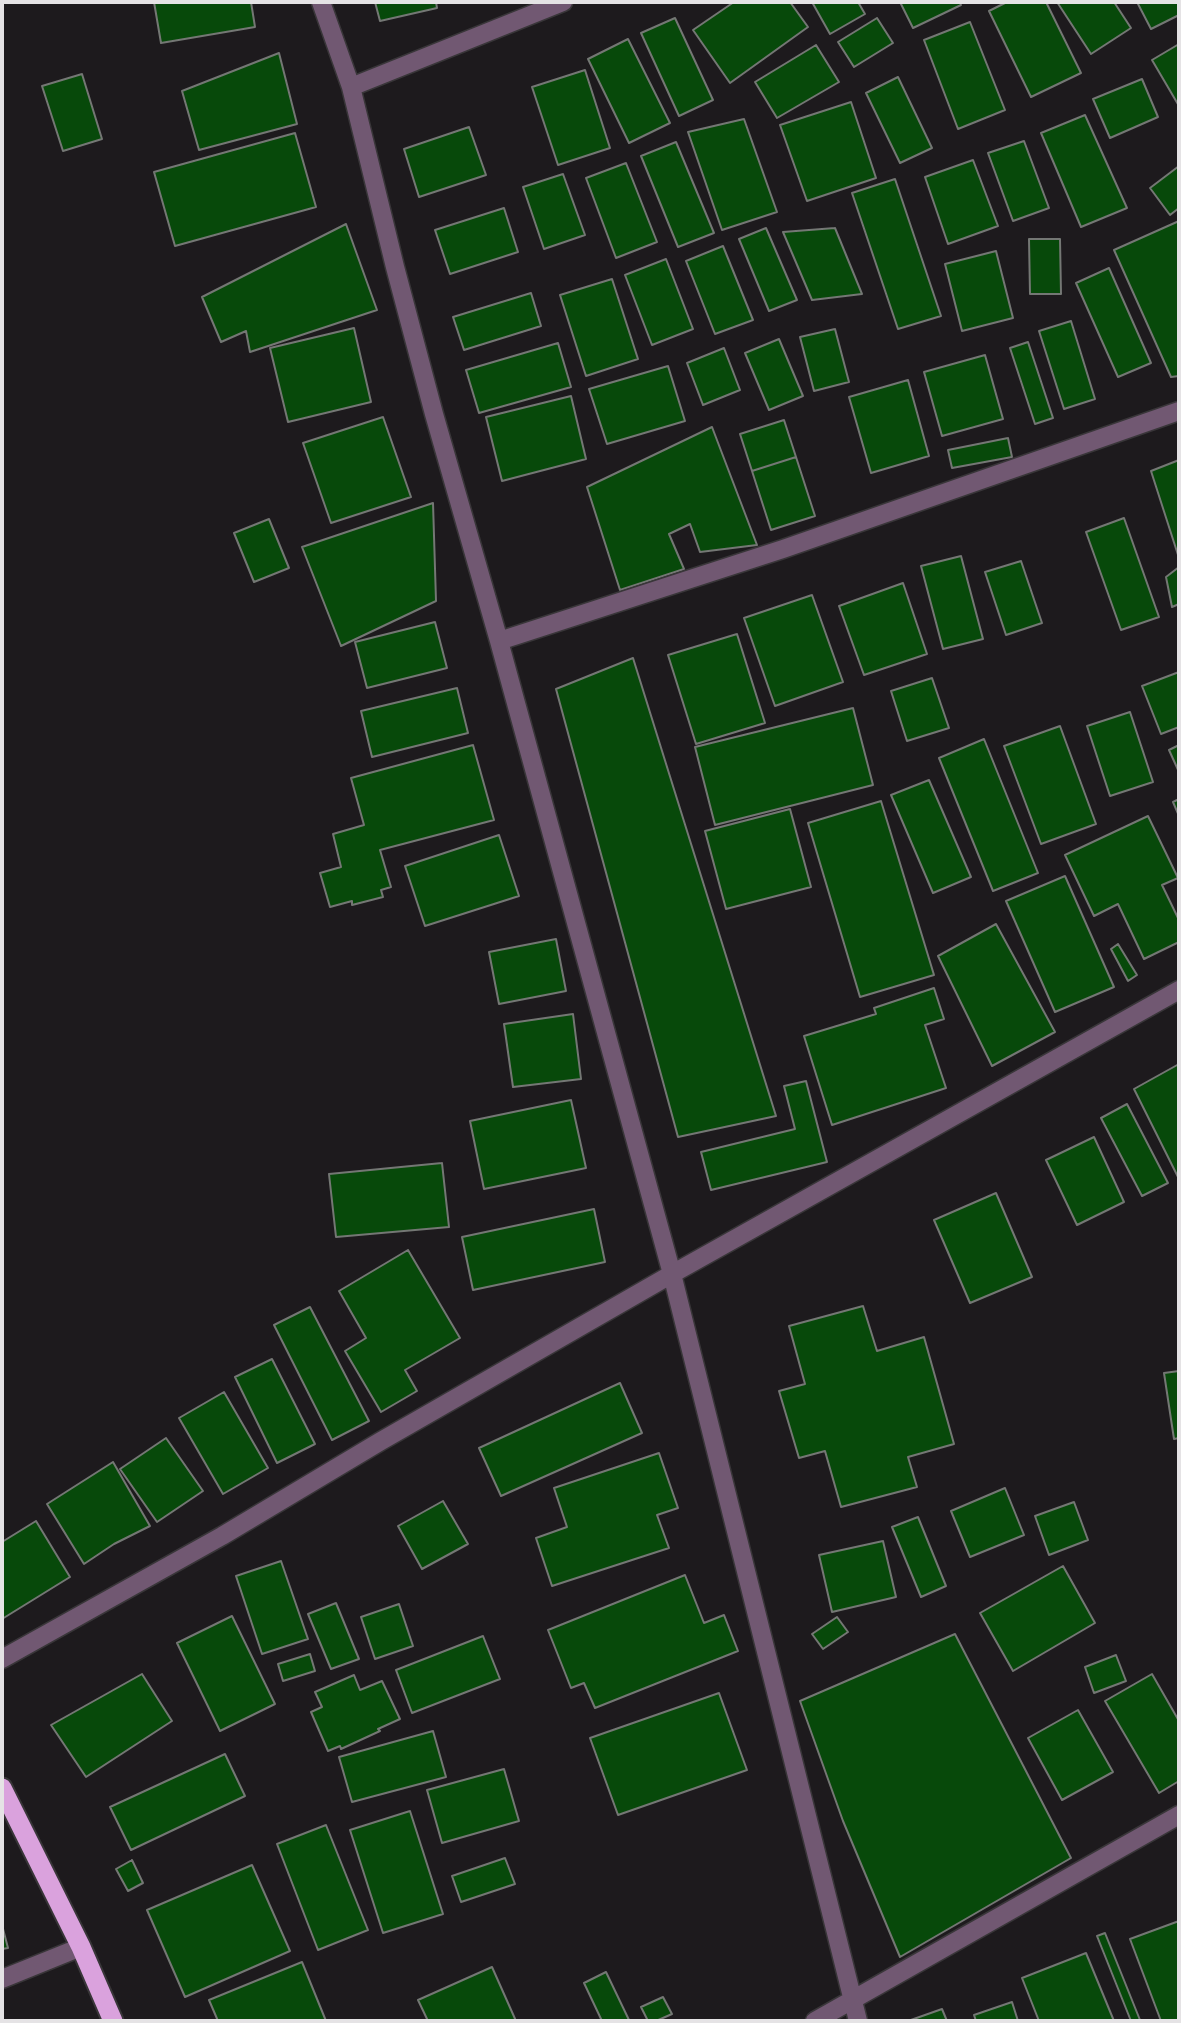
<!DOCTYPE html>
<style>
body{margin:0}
#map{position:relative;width:1181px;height:2023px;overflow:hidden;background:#1d1a1d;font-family:"IBM Plex Sans",sans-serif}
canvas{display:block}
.frame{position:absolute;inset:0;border:4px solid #e5e3e5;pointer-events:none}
</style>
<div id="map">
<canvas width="1181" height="2023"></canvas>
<div class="frame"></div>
</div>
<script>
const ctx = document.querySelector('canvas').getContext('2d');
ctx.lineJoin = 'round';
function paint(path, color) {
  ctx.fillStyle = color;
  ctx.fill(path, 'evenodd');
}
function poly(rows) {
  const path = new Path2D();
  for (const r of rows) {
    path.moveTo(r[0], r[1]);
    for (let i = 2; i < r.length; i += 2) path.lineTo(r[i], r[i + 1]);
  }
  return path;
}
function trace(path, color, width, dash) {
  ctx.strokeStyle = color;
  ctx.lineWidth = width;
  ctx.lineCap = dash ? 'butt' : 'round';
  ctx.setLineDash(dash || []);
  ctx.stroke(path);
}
const building = poly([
 [154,2,251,2,255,27,161,43,154,2],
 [375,2,436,2,437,8,380,21,375,2],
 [734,2,790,2,808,27,730,83,693,30,734,2],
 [812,2,858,2,865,14,830,34,812,2],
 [900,2,959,2,961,5,913,28,900,2],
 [1007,2,1046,2,1081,73,1031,97,989,11,1007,2],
 [1057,2,1114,2,1131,28,1091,54,1057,2],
 [1137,2,1179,2,1179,15,1151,29,1137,2],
 [675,18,713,100,679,116,641,33,675,18],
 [877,18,893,43,854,67,838,42,877,18],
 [970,22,1005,110,958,129,924,40,970,22],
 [628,39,670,123,629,143,588,59,628,39],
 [1179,44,1179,106,1152,60,1179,44],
 [816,45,839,82,777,118,755,82,816,45],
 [279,53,297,124,199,150,182,91,279,53],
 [585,70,610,148,558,165,532,87,585,70],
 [82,74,102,139,63,151,42,86,82,74],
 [898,77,932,148,900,163,866,93,898,77],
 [1142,79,1158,117,1110,138,1093,99,1142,79],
 [851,102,876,178,807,201,780,125,851,102],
 [1085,115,1127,208,1081,227,1041,133,1085,115],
 [744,119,777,212,722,230,688,132,744,119],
 [469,127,486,175,419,197,404,149,469,127],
 [295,133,316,207,175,246,154,172,295,133],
 [1024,141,1049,208,1013,221,988,153,1024,141],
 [676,142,714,233,678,247,641,156,676,142],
 [973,160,998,226,948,244,925,177,973,160],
 [626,163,657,242,616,258,586,178,626,163],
 [1179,166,1179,208,1170,215,1150,188,1179,166],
 [563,174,585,235,544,249,523,187,563,174],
 [895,179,941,316,898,329,852,193,895,179],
 [504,208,518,252,450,274,435,230,504,208],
 [1179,221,1179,376,1171,377,1114,250,1179,221],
 [346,224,377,310,250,352,246,331,221,342,202,297,346,224],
 [766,228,797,300,769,311,739,239,766,228],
 [835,228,862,294,812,300,783,232,835,228],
 [1029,239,1060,239,1061,294,1030,294,1029,239],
 [723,246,753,320,715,334,686,261,723,246],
 [996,251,1013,318,962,331,945,264,996,251],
 [666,259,693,329,652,345,625,275,666,259],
 [1109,268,1151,363,1118,377,1076,283,1109,268],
 [612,279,638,359,586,376,560,295,612,279],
 [531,293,541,326,464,350,453,317,531,293],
 [1071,321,1095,399,1064,409,1039,331,1071,321],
 [354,328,371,402,288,422,270,348,354,328],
 [835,329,849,382,814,391,800,337,835,329],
 [779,339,803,396,769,410,745,353,779,339],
 [1028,342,1053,418,1035,424,1010,348,1028,342],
 [558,343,571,387,479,413,466,370,558,343],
 [724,348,740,390,703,405,687,363,724,348],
 [985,355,1003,419,942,436,924,372,985,355],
 [668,366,685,421,607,444,589,389,668,366],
 [908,380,929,456,871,473,849,397,908,380],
 [571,396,586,459,502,481,486,417,571,396],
 [383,417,411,497,331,523,303,443,383,417],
 [784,420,796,457,752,471,740,434,784,420],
 [712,427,757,545,700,552,690,524,669,534,684,569,620,590,587,487,712,427],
 [1008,438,1012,457,952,468,948,450,1008,438],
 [796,457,815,516,771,530,752,471,796,457],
 [1179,460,1179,558,1151,471,1179,460],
 [433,503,436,601,341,646,302,547,433,503],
 [1124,518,1159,617,1121,630,1086,532,1124,518],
 [269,519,289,568,254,582,234,533,269,519],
 [961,556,983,639,943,649,921,566,961,556],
 [1021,561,1042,623,1006,635,985,572,1021,561],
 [1179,567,1179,604,1172,607,1166,577,1179,567],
 [903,583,927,654,864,675,839,606,903,583],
 [812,595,843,682,775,706,744,618,812,595],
 [435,622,447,668,367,688,355,642,435,622],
 [737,634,765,723,696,744,668,655,737,634],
 [633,658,776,1116,678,1137,556,689,633,658],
 [1179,672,1179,727,1161,734,1142,686,1179,672],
 [932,678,949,728,907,741,891,691,932,678],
 [457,688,468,733,372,757,361,711,457,688],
 [853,708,873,785,715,825,695,747,853,708],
 [1130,712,1153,782,1110,796,1087,726,1130,712],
 [1060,726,1096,824,1041,844,1004,746,1060,726],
 [984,739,1038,873,993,891,939,758,984,739],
 [473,745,494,820,380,850,391,887,381,890,383,897,352,905,352,901,330,907,320,873,341,867,333,834,364,825,351,778,473,745],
 [1179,745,1179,772,1169,750,1179,745],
 [929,780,971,877,933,893,891,795,929,780],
 [1179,799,1179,816,1173,802,1179,799],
 [881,801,934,975,860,997,808,823,881,801],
 [790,809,811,887,726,909,705,831,790,809],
 [1148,816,1178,878,1162,885,1179,920,1179,942,1144,959,1118,904,1094,916,1065,855,1148,816],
 [499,835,519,896,425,926,405,866,499,835],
 [1065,876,1114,987,1055,1012,1006,901,1065,876],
 [996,924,1055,1032,992,1066,938,956,996,924],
 [556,939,566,991,499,1004,489,952,556,939],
 [1118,944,1137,975,1128,981,1111,949,1118,944],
 [934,988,944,1019,925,1025,946,1088,832,1125,804,1036,876,1014,874,1008,934,988],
 [573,1014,581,1079,513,1087,504,1024,573,1014],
 [1179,1064,1179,1179,1134,1089,1179,1064],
 [806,1081,827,1162,711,1190,701,1152,795,1129,784,1086,806,1081],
 [571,1100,586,1168,484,1189,470,1121,571,1100],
 [1127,1104,1168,1183,1142,1196,1101,1118,1127,1104],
 [1094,1137,1124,1202,1077,1225,1046,1160,1094,1137],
 [442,1163,449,1227,336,1237,329,1174,442,1163],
 [996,1193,1032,1277,970,1303,934,1220,996,1193],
 [594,1209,605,1262,473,1290,462,1237,594,1209],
 [408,1250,460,1338,405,1370,417,1391,381,1412,345,1351,366,1338,339,1291,408,1250],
 [863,1306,877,1351,924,1337,954,1444,908,1457,917,1487,841,1507,825,1451,799,1458,779,1391,805,1384,789,1326,863,1306],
 [310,1307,369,1421,332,1440,274,1325,310,1307],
 [272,1359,315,1444,277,1463,235,1377,272,1359],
 [1179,1371,1179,1438,1174,1439,1164,1373,1179,1371],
 [620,1383,642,1433,501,1496,479,1448,620,1383],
 [224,1392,268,1468,223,1494,179,1418,224,1392],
 [166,1438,203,1491,157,1522,120,1469,166,1438],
 [659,1453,678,1508,657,1515,669,1548,552,1586,536,1538,567,1527,554,1488,659,1453],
 [113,1462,150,1526,114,1544,84,1564,47,1504,113,1462],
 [1005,1488,1024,1535,970,1557,951,1511,1005,1488],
 [443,1501,468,1544,422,1569,398,1526,443,1501],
 [1074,1502,1088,1540,1049,1555,1035,1516,1074,1502],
 [918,1517,946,1586,921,1597,892,1527,918,1517],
 [36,1521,70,1577,2,1619,2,1542,36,1521],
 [883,1541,896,1597,832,1612,819,1555,883,1541],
 [281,1561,308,1639,262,1654,236,1576,281,1561],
 [1063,1566,1095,1623,1013,1671,980,1613,1063,1566],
 [685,1575,704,1623,724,1615,738,1651,595,1708,584,1683,571,1688,548,1630,685,1575],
 [336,1603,359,1659,331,1669,308,1614,336,1603],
 [399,1604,413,1646,375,1659,361,1617,399,1604],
 [232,1616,275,1704,220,1731,177,1643,232,1616],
 [837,1617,848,1632,823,1649,812,1634,837,1617],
 [955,1634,1071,1858,900,1957,843,1821,800,1701,955,1634],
 [483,1636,500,1679,412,1713,396,1670,483,1636],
 [310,1654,315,1671,283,1681,278,1664,310,1654],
 [1116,1655,1126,1681,1094,1693,1085,1667,1116,1655],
 [142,1674,172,1721,86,1777,51,1725,142,1674],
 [1152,1674,1179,1721,1179,1781,1159,1793,1105,1701,1152,1674],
 [354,1675,360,1690,382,1681,400,1719,378,1729,380,1731,341,1749,340,1746,328,1751,311,1712,322,1707,315,1692,354,1675],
 [719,1693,747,1770,618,1815,590,1738,719,1693],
 [1078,1710,1113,1772,1062,1800,1028,1738,1078,1710],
 [433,1731,446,1777,352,1802,339,1757,433,1731],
 [225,1754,245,1796,131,1850,110,1807,225,1754],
 [504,1769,519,1821,442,1843,427,1790,504,1769],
 [410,1811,443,1914,383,1933,350,1830,410,1811],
 [326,1825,368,1930,318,1950,277,1844,326,1825],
 [505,1858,515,1884,461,1902,452,1876,505,1858],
 [132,1860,143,1883,128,1891,116,1869,132,1860],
 [252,1865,290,1951,185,1997,147,1910,252,1865],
 [1179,1921,1179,2021,1161,2021,1130,1939,1179,1921],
 [2,1925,8,1948,2,1949,2,1925],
 [1105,1933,1140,2020,1136,2021,1131,2021,1097,1936,1105,1933],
 [1086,1953,1114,2021,1039,2021,1022,1978,1086,1953],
 [302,1962,326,2021,218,2021,209,2000,302,1962],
 [492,1967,516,2021,428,2021,418,2000,492,1967],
 [606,1972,629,2020,625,2021,602,2021,584,1983,606,1972],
 [663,1997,672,2014,656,2021,648,2021,641,2007,663,1997],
 [1012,2002,1018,2021,976,2021,974,2015,1012,2002],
 [942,2009,947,2021,908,2021,942,2009]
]);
paint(building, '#07490a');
trace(building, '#747774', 2);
const minor = poly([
 [321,2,351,87,395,267,434,414,499,641,672,1274,858,2021],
 [351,87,563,2],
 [499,641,783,549,1179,411],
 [2,1659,222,1536,381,1441,672,1274,1179,990],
 [2,1979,81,1947],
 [815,2021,1179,1815]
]);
const trunk = poly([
 [2,1788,81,1947,113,2021]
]);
trace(minor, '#393639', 21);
trace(trunk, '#393639', 23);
trace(minor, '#715872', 18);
trace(trunk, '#daa2dd', 19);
</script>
